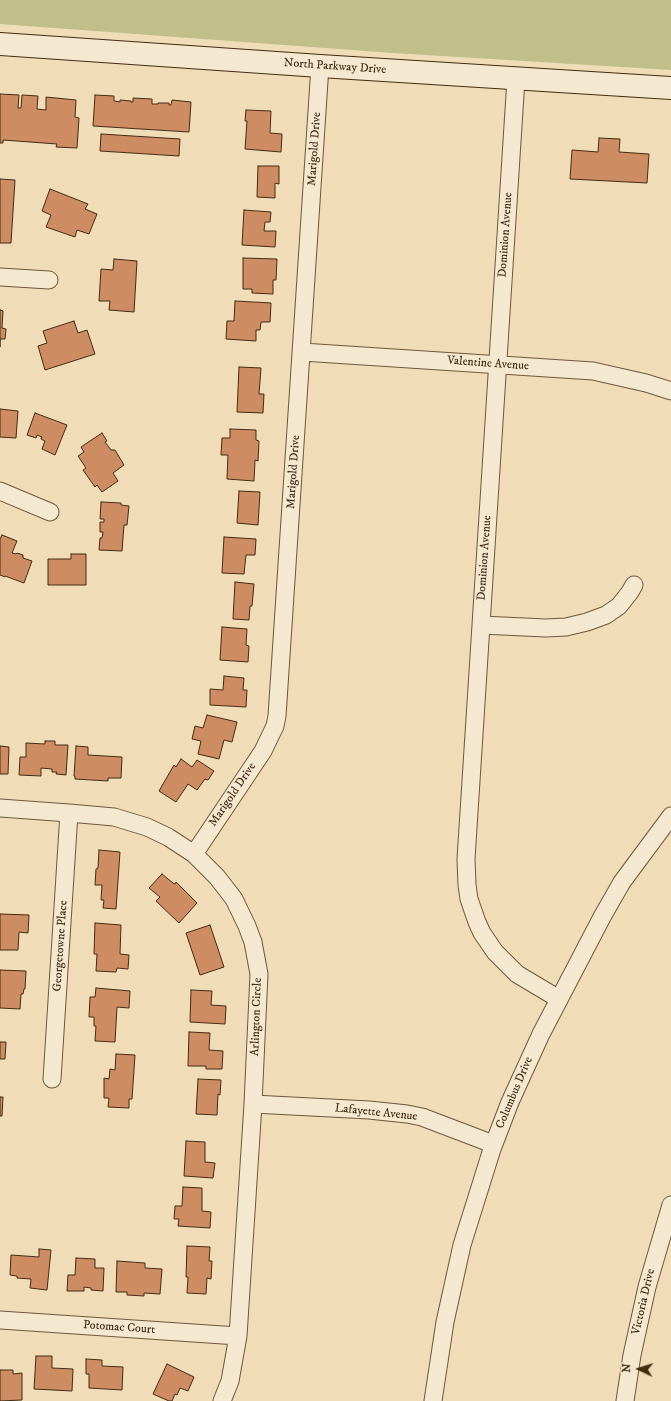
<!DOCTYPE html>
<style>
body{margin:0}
#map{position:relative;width:671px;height:1401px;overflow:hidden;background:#f0dcb6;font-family:"IM FELL DW Pica",serif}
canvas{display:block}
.north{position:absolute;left:619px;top:1349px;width:40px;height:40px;-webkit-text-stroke:3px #f5e8d0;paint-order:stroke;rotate:274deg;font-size:11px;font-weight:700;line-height:16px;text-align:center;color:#432b13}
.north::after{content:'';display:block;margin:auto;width:14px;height:18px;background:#432b13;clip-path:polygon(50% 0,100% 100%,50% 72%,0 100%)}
</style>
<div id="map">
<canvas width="671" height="1401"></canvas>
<div class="north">N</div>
</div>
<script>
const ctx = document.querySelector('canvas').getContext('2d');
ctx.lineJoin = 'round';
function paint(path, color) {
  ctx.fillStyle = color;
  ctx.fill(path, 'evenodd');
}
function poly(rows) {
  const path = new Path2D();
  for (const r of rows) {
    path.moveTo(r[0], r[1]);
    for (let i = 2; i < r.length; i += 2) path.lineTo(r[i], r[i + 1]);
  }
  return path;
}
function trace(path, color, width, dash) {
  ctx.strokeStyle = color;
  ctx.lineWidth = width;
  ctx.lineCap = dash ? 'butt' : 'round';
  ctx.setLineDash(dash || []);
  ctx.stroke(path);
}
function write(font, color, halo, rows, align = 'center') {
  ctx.font = font + ' "IM FELL DW Pica",serif';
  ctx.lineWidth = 3;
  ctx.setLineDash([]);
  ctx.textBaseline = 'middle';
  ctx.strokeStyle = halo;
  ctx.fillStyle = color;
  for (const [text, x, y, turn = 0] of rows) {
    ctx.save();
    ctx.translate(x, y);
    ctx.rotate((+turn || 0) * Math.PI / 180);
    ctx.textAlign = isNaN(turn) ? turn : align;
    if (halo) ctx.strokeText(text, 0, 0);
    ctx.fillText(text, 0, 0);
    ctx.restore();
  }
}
paint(poly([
 [0,0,671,0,671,70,393,53,0,24]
]), '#c0be89');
const building = poly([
 [0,94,19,95,18,108,21,108,22,95,38,96,37,109,46,110,46,97,76,100,75,117,79,118,77,148,56,147,57,144,3,140,3,143,0,143,0,94],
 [95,95,114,96,114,101,120,102,120,100,131,101,131,102,133,102,133,98,152,99,152,104,158,104,158,103,169,103,169,105,171,105,172,100,191,102,189,132,93,126,95,95],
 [246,110,271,111,270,133,282,134,281,152,245,149,247,121,245,121,246,110],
 [101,134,180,139,179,156,100,151,101,134],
 [599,138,620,139,619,152,649,154,647,183,570,179,572,150,598,152,599,138],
 [258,166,279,166,279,184,275,183,275,198,257,197,258,166],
 [0,179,15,180,11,243,0,243,0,179],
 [50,189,88,204,85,209,97,214,89,234,77,230,75,237,46,227,51,215,42,211,50,189],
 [244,210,271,212,270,222,265,222,264,231,276,231,275,247,242,245,244,210],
 [243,258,277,259,276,280,273,280,273,294,252,293,252,289,243,289,243,258],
 [114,259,137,261,134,312,109,310,110,301,99,301,101,269,113,270,114,259],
 [235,301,271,303,270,322,261,322,260,330,256,330,256,341,226,339,227,321,234,321,235,301],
 [0,310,3,311,2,328,6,329,5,339,0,339,0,347,0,310],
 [74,321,78,333,87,330,95,354,45,370,38,346,47,343,43,331,74,321],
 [239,367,261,368,259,394,264,394,263,413,237,412,239,367],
 [0,409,18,411,16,438,0,437,0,409],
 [35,413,67,425,55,455,42,449,45,441,41,439,42,437,37,435,36,438,27,435,35,413],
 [230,429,256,430,256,440,259,441,258,461,255,460,254,481,227,479,228,455,221,455,222,438,230,438,230,429],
 [102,433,107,441,105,442,111,450,115,450,124,465,113,473,118,481,102,492,97,485,95,487,83,470,86,468,78,456,84,452,81,447,102,433],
 [239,491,260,492,258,525,237,523,239,491],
 [101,502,121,503,121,505,129,506,127,525,124,525,122,551,99,550,100,538,102,538,103,532,100,532,100,522,104,522,104,519,100,519,101,502],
 [2,535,17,541,12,553,16,554,17,553,23,555,23,558,32,561,24,583,5,576,5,577,0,575,0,539,2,535],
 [224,537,256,539,255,555,246,555,244,574,222,573,224,537],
 [71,554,86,554,86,585,48,585,48,559,71,559,71,554],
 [235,582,254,584,252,606,250,606,249,620,233,619,235,582],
 [222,627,247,629,246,645,249,646,248,662,220,660,222,627],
 [224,676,244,678,243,690,247,690,246,707,210,705,210,689,223,690,224,676],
 [207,715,237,722,232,742,224,740,219,759,198,754,201,741,192,739,195,726,203,728,207,715],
 [45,741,55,741,55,745,68,745,66,775,56,774,57,772,52,772,52,769,41,768,41,776,19,775,20,757,26,757,26,743,45,744,45,741],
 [0,746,9,747,8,774,0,774,0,746],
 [76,746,88,747,88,755,122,757,121,778,108,778,108,781,75,779,75,776,74,776,76,746],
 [181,759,192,767,197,760,214,771,208,780,205,779,197,790,188,784,176,802,159,791,174,765,176,767,181,759],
 [99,850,120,852,116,909,103,908,104,900,101,900,102,885,95,885,96,869,98,868,99,850],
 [162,874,173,883,175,884,176,882,197,903,179,923,156,901,160,897,149,888,162,874],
 [0,914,29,915,28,933,19,932,18,950,0,950,0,914],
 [95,923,121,925,120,954,129,955,128,969,117,968,116,972,96,971,97,954,94,954,95,923],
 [210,925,224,967,200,975,186,933,210,925],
 [0,970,26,971,25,989,24,989,23,994,21,994,20,1009,0,1008,0,970],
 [96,988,130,991,129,1008,117,1007,115,1042,95,1041,96,1026,94,1026,94,1017,89,1017,90,997,95,997,96,988],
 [191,990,212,991,211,1005,226,1006,225,1024,190,1022,191,990],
 [189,1032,210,1033,209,1050,223,1051,222,1069,206,1069,206,1066,188,1066,189,1032],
 [0,1042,6,1042,5,1059,0,1059,0,1042],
 [116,1054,135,1055,132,1099,129,1099,129,1108,108,1107,109,1098,104,1098,104,1078,109,1079,110,1069,115,1070,116,1054],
 [198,1079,221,1080,220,1095,218,1094,217,1115,196,1114,198,1079],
 [0,1097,3,1097,2,1116,0,1116,0,1097],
 [186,1141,205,1142,205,1162,215,1163,213,1178,184,1176,186,1141],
 [183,1187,202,1188,202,1211,211,1212,210,1228,178,1226,179,1219,174,1219,175,1206,182,1206,183,1187],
 [187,1246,210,1247,209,1261,212,1261,211,1279,207,1278,206,1294,187,1293,188,1277,186,1277,187,1246],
 [39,1249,51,1250,47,1290,30,1288,31,1279,17,1278,17,1276,10,1275,11,1255,39,1257,39,1249],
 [76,1258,95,1259,95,1268,104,1268,103,1291,91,1290,91,1288,84,1287,84,1291,67,1291,68,1275,75,1275,76,1258],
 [117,1261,145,1263,145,1268,162,1269,160,1294,144,1293,144,1296,127,1295,127,1292,116,1292,117,1261],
 [36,1356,52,1356,52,1368,73,1369,72,1391,34,1389,36,1356],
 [86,1359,102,1360,102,1366,123,1367,122,1390,89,1388,89,1374,86,1374,86,1359],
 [167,1364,194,1377,188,1391,180,1388,177,1395,175,1394,172,1401,169,1401,153,1394,167,1364],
 [0,1370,13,1370,13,1374,22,1373,22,1400,0,1401,0,1370]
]);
paint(building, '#ce8c63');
trace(building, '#432b13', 1);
const minor = poly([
 [516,79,466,859,467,885,469,899,477,922,482,933,495,952,517,974,559,999],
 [0,277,49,280],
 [302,352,593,371,646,383,671,391],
 [0,491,50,512],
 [481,625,546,628,566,627,587,622,606,615,619,606,630,592,634,585],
 [0,808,69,813,114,817,147,827,168,837,194,854,217,877,234,899,247,926,253,942,259,974,253,1104,238,1336,230,1381,222,1401],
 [194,854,263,751,275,726,277,716,320,66],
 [52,1079,69,813],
 [253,1104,369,1110,407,1114,422,1117,493,1144],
 [0,1320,238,1336],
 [433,1401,445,1322,462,1245,492,1149,510,1102,541,1034,602,917,622,882,671,816],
 [625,1401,632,1355,647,1287,671,1205]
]);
const secondary = poly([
 [0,44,320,66,671,88]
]);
trace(minor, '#6e573c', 19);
trace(secondary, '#432b13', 24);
trace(minor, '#f5e8d0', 17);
trace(secondary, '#f5e8d0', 22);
write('12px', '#432b13', '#f5e8d0', [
 ["North Parkway Drive",335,67,4],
 ["Marigold Drive",315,149,-86],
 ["Dominion Avenue",506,235,-86],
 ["Valentine Avenue",488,364,4],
 ["Marigold Drive",294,472,-86],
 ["Dominion Avenue",485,558,-86],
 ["Marigold Drive",233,795,-56],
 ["Georgetowne Place",61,946,-86],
 ["Arlington Circle",257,1017,-88],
 ["Columbus Drive",515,1093,-67],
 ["Lafayette Avenue",376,1113,6],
 ["Victoria Drive",644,1302,-77],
 ["Potomac Court",119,1328,4]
]);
</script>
